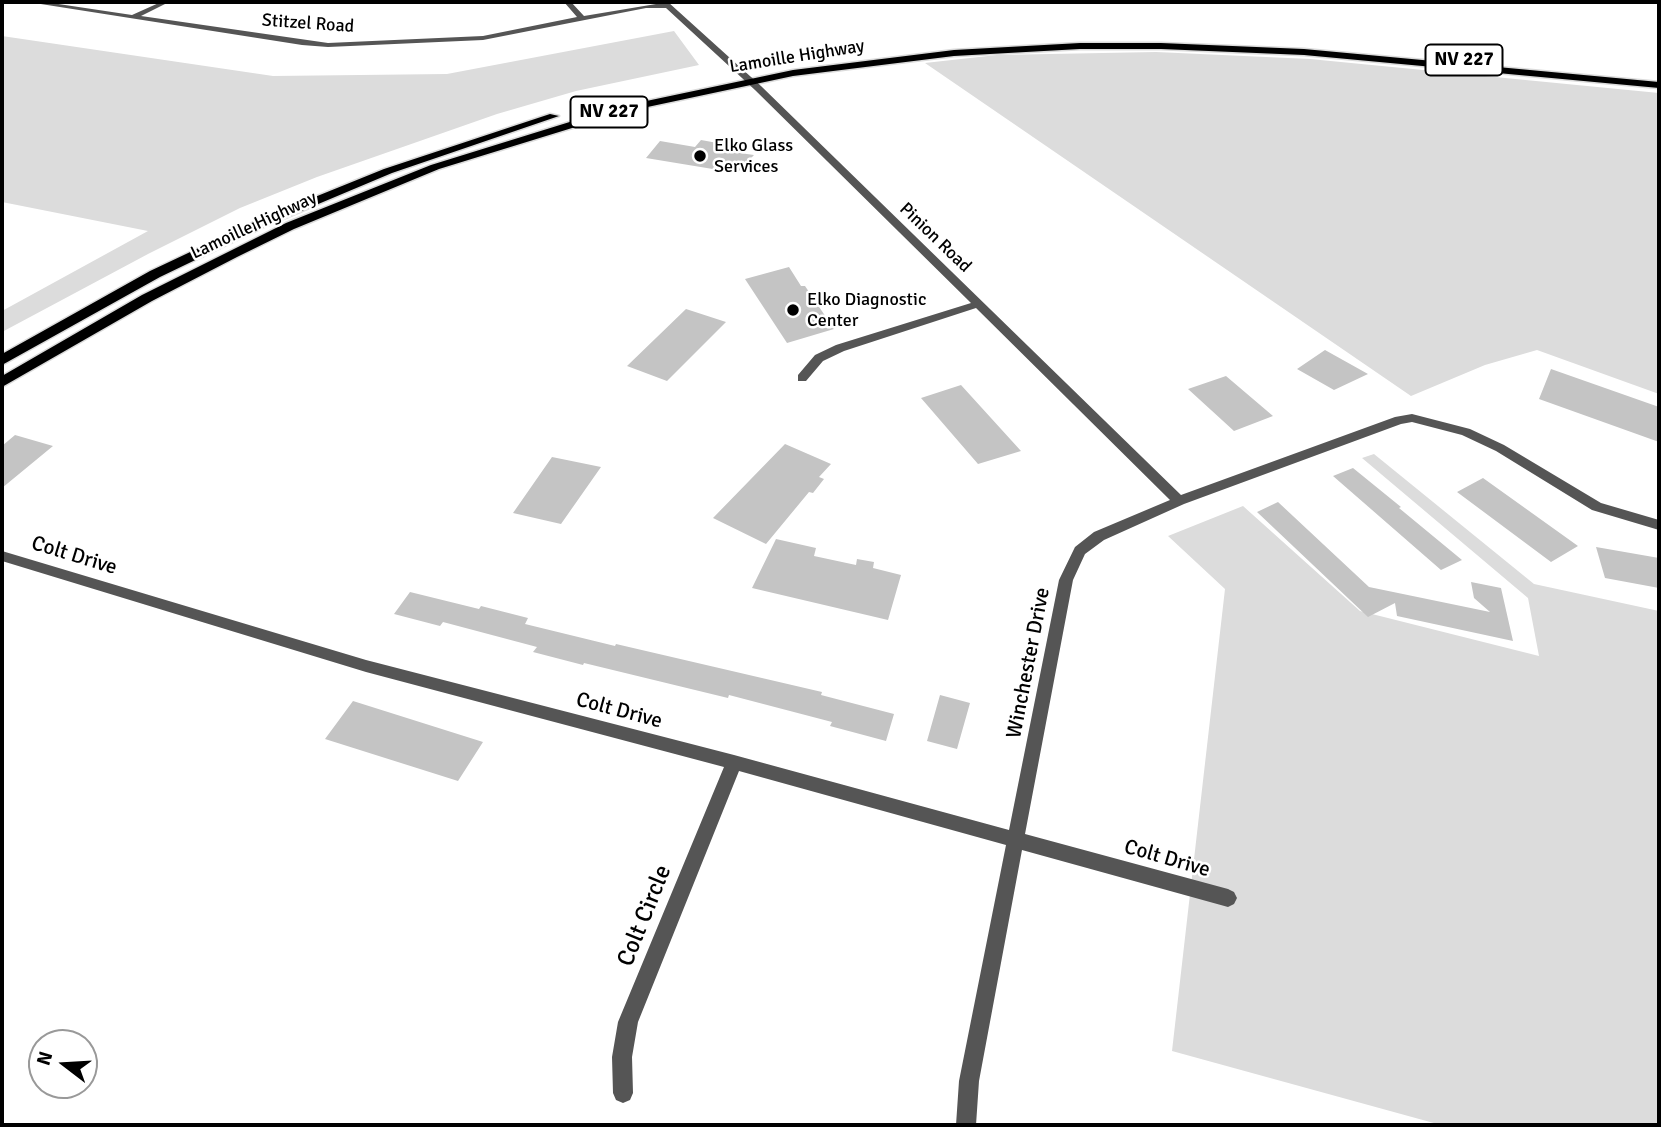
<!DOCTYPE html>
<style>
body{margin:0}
#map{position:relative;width:1661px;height:1127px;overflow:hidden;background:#fff;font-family:Signika,sans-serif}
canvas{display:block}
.frame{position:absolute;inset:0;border:4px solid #000;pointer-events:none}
.north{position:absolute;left:28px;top:1029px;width:70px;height:70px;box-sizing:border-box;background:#fff;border:2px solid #999;border-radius:50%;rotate:287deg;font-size:19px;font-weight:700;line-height:28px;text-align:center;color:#000}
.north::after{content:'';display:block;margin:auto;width:24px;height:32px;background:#000;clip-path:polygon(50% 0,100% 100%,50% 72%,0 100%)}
</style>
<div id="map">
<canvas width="1661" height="1127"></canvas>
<div class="frame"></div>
<div class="north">N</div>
</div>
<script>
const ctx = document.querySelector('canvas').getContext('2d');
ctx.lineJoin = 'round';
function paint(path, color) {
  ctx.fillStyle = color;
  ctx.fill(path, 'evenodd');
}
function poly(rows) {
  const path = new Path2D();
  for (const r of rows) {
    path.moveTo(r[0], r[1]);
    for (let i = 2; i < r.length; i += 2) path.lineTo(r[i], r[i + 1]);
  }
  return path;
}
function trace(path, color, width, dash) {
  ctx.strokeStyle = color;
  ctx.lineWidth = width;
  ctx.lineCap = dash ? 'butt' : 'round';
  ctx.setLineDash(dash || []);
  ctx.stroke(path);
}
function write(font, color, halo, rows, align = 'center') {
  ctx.font = font + ' Signika,sans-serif';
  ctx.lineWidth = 5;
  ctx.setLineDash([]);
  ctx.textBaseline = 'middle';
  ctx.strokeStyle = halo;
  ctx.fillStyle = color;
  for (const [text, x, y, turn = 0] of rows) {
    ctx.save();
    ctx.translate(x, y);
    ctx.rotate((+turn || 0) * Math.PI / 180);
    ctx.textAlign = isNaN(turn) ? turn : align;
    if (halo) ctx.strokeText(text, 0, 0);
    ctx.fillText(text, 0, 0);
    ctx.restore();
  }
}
paint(poly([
 [674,31,699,65,576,91,497,114,317,177,240,208,148,254,2,332,2,311,148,231,2,202,2,36,273,76,447,74],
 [1156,52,1310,59,1659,93,1659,394,1537,350,1485,365,1411,396,925,63,997,55],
 [1374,454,1534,584,1659,611,1659,1125,1441,1125,1172,1051,1225,589,1168,536,1243,506,1360,611,1539,656,1528,598,1362,458]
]), '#dcdcdc');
paint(poly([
 [701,140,723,144,718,150,754,155,737,173,646,158,660,141,695,147],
 [789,267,801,286,805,286,834,329,787,343,745,279],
 [686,309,726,322,667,381,627,366],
 [1325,350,1368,374,1334,390,1297,369],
 [1551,369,1659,407,1659,442,1539,399],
 [1226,376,1273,416,1234,431,1188,389],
 [961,385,1021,451,978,464,921,398],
 [15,435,53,446,2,488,2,446],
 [785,444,831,464,819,477,824,479,813,493,809,492,766,544,713,518],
 [552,457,601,467,561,524,513,513],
 [1353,468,1401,507,1399,508,1462,560,1441,570,1333,476],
 [1483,478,1578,546,1551,562,1457,492],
 [1278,502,1369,587,1490,612,1474,598,1471,582,1501,588,1513,641,1397,616,1395,603,1368,617,1257,512],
 [776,539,816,548,814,556,856,565,857,559,874,562,873,568,901,575,888,620,752,588],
 [1596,547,1659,558,1659,588,1605,578],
 [410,592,479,609,481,606,528,618,525,624,615,646,616,644,822,692,821,695,894,714,886,741,830,726,832,722,729,695,728,698,584,663,583,665,533,652,537,647,443,622,440,626,394,614],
 [940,695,970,703,957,749,927,741],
 [353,701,483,742,458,781,325,739]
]), '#c4c4c4');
const primary = poly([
 [1080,43,1161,43,1304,49,1659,82,1659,88,1304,55,1161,49,1080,49,954,56,793,76,624,112,439,169,294,229,237,257,152,301,2,387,2,376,142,295,286,223,431,165,618,107,793,70,954,50,1080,43],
 [550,114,559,116,392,173,266,226,160,277,2,365,2,354,150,271,258,220,384,169,550,114]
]);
trace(primary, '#dbdbdb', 3);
paint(poly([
 [28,2,45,2,132,15,161,2,169,2,141,16,328,43,483,36,577,17,564,2,571,2,584,16,668,2,761,86,1181,495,1395,417,1412,414,1470,429,1504,445,1601,503,1659,520,1659,530,1592,510,1496,451,1462,435,1412,422,1401,424,1184,504,1104,540,1085,554,1073,580,1025,834,1228,889,1234,892,1237,898,1234,904,1228,907,1022,850,979,1081,976,1125,956,1125,959,1081,1006,845,739,771,638,1022,632,1057,633,1093,630,1100,623,1103,616,1100,613,1093,612,1057,618,1022,724,767,366,672,2,561,2,551,366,660,734,755,1009,830,1059,580,1075,547,1094,532,1170,500,976,308,844,351,823,361,806,381,798,381,798,375,815,355,836,345,971,303,755,90,666,8,646,8,483,40,328,47,302,45,28,2]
]), '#555');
paint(primary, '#000');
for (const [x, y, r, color] of [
 [700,156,7,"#000"],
 [793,310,7,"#000"]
]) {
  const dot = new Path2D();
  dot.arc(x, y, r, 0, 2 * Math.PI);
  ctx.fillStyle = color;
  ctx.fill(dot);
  trace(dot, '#fff', 2.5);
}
write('18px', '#000', '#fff', [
 ["Stitzel Road",308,24,4],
 ["Lamoille Highway",797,57,-9],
 ["Lamoille Highway",254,226,-25],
 ["Pinion Road",935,238,44]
]);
write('18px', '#000', '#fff', [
 ["Elko Glass",714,146],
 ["Services",714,167],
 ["Elko Diagnostic",807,300],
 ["Center",807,321]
], 'left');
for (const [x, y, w] of [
 [1464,60,77],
 [609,112,77]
]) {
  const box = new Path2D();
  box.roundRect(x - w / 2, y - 15.5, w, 31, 5);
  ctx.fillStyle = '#fff';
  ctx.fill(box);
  trace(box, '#000', 2);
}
write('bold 19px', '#000', null, [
 ["NV 227",1464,60],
 ["NV 227",609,112]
]);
write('21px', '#000', '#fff', [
 ["Colt Drive",74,556,17],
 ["Winchester Drive",1029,663,-79],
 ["Colt Drive",619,711,15],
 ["Colt Drive",1167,859,16]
]);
write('24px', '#000', '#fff', [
 ["Colt Circle",645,916,-68]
]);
</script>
